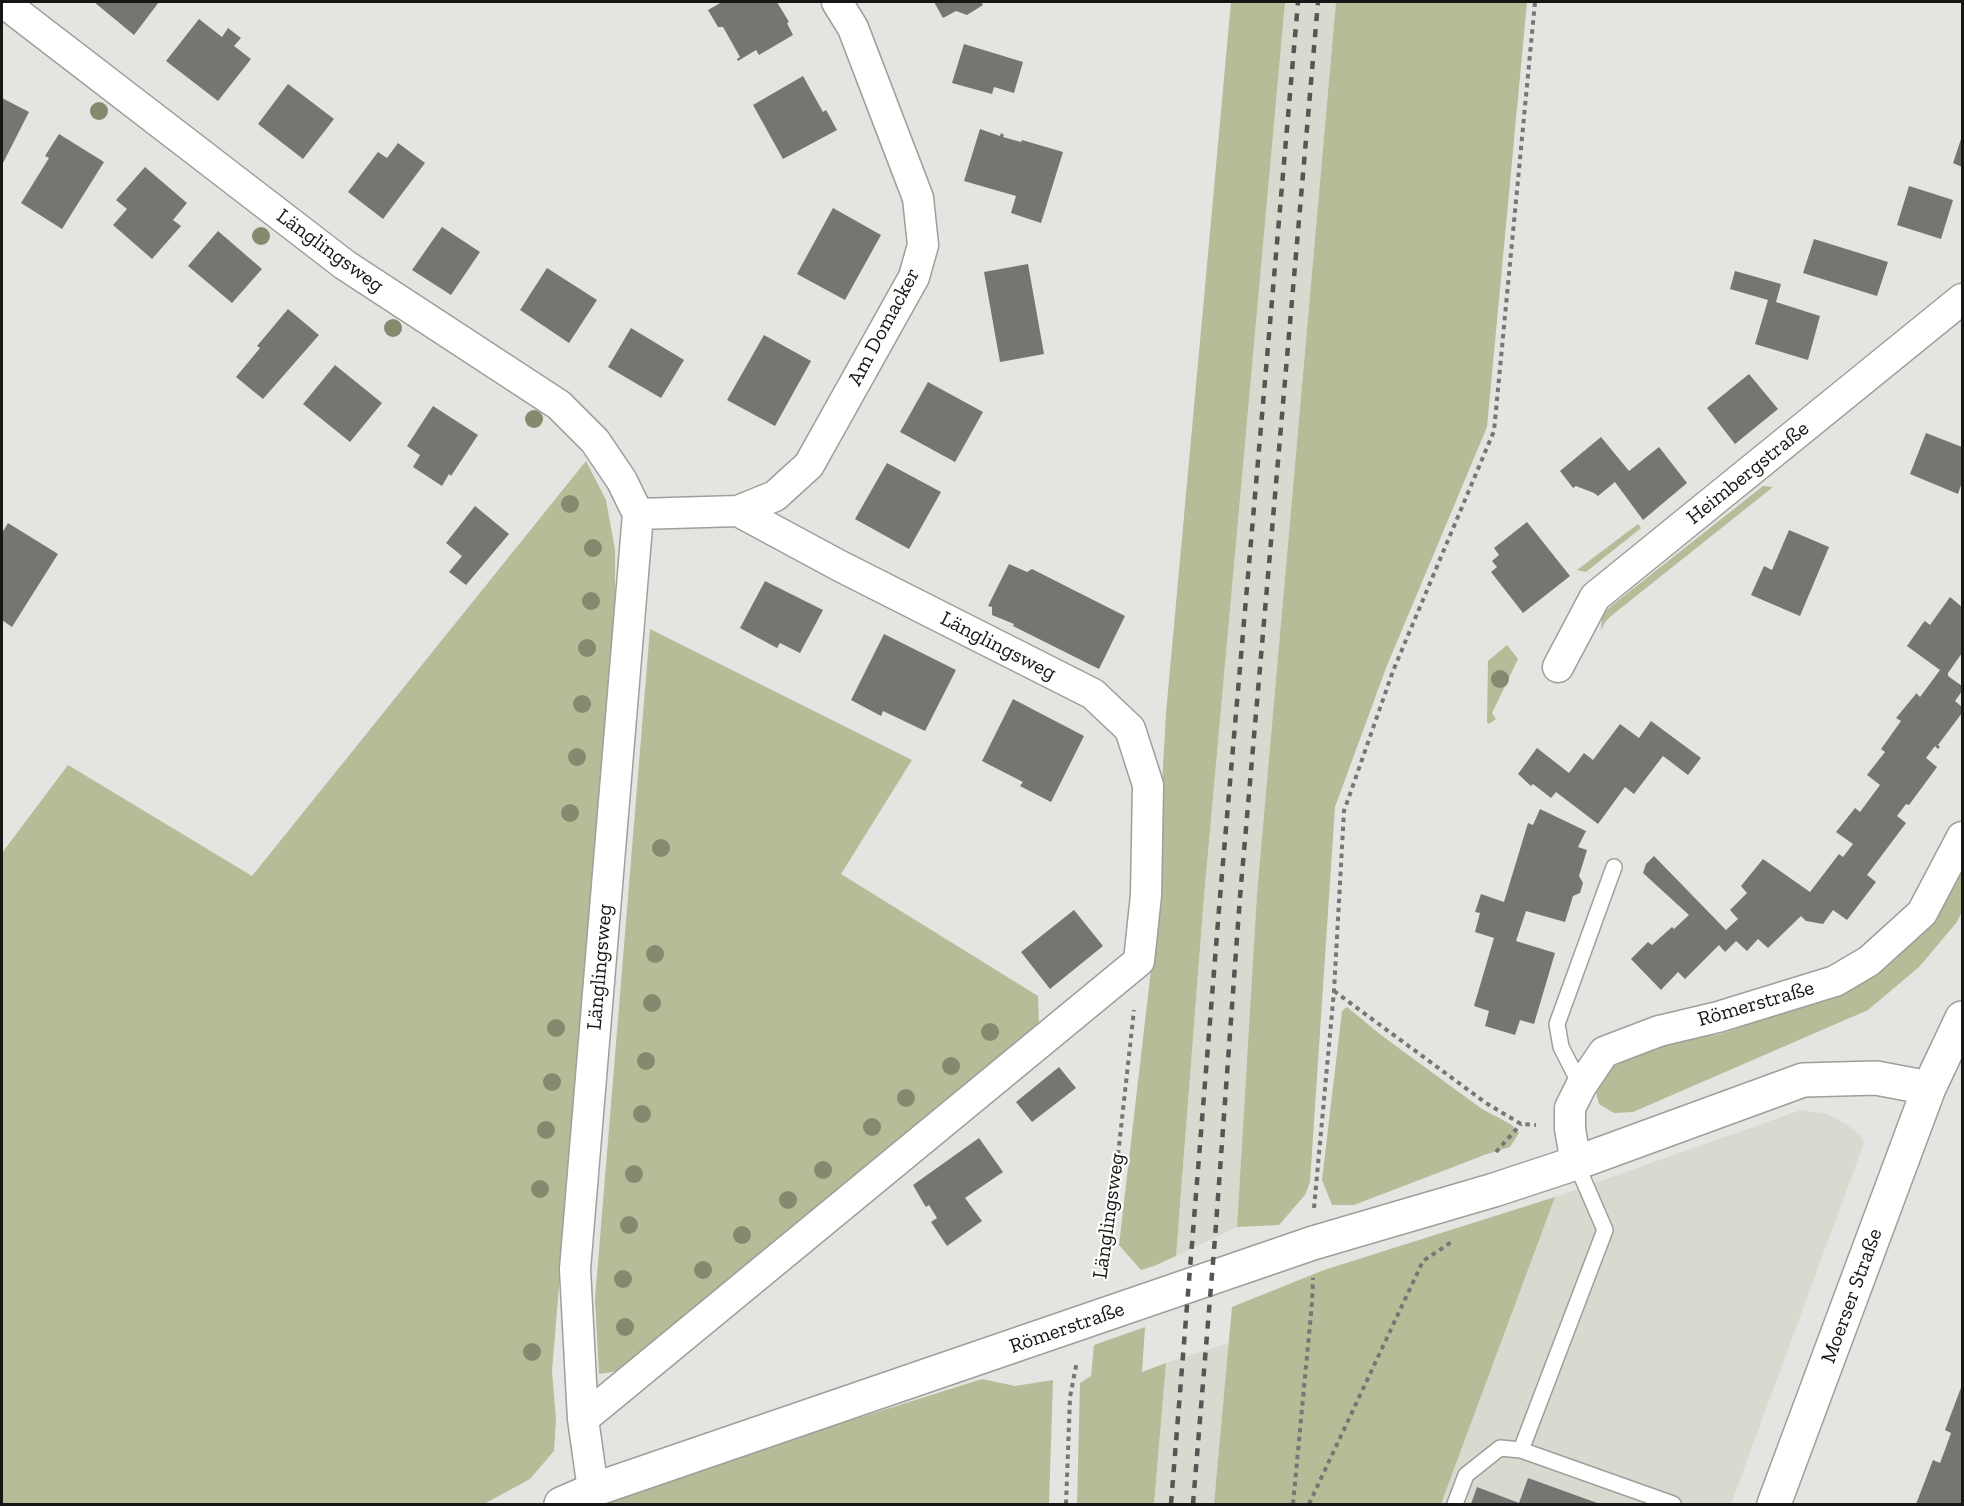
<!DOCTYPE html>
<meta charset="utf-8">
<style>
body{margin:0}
#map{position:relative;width:1964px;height:1506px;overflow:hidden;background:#e4e5e1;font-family:"Zilla Slab",serif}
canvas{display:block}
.frame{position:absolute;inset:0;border:3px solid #161615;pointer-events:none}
</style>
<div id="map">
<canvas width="1964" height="1506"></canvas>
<div class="frame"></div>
</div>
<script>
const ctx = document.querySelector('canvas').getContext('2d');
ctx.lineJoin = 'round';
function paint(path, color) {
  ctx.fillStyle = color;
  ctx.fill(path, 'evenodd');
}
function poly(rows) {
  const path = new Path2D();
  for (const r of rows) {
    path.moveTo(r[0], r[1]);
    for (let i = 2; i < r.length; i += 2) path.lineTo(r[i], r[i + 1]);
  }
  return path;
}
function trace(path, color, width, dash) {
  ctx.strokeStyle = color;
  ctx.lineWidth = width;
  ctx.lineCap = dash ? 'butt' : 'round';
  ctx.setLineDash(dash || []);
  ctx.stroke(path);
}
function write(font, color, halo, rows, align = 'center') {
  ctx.font = font + ' "Zilla Slab",serif';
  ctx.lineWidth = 4.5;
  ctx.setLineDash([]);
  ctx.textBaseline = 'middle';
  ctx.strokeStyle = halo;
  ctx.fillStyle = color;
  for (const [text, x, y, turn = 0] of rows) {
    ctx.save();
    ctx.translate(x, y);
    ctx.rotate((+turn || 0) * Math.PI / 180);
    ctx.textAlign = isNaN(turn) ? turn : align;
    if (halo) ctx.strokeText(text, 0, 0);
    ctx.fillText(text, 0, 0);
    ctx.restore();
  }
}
paint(poly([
 [1285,2,1336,2,1257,894,1237,1227,1176,1256,1204,896],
 [1801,1110,1827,1114,1846,1124,1861,1136,1864,1143,1731,1504,1441,1504,1555,1197],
 [1229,1343,1214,1504,1154,1504,1166,1363]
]), '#d8d9cf');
paint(poly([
 [1231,2,1285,2,1204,896,1176,1256,1154,1266,1141,1270,1119,1245,1152,961,1166,713],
 [1336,2,1527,2,1487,427,1386,668,1335,807,1310,1182,1305,1195,1279,1225,1237,1227,1257,894],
 [586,461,606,500,615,550,615,608,552,1371,556,1419,554,1451,530,1479,484,1504,2,1504,2,853,68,765,252,876],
 [1763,486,1773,487,1611,616,1605,622,1601,631,1602,615,1610,607],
 [1638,524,1641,528,1586,572,1577,570],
 [650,629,912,760,841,874,1038,996,1039,1027,624,1370,599,1374,595,1299],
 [1507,645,1518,659,1492,713,1496,719,1489,724,1487,722,1488,661],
 [1962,865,1962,911,1957,922,1919,967,1868,1010,1633,1112,1614,1113,1599,1104,1594,1085,1608,1069,1660,1044,1720,1034,1771,1017,1838,991,1877,970,1921,934],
 [1347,1007,1381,1035,1482,1109,1512,1125,1519,1133,1510,1147,1487,1154,1354,1205,1332,1205,1322,1180,1342,1011],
 [1555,1197,1441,1504,1214,1504,1232,1307,1324,1270],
 [1145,1327,1142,1372,1166,1363,1154,1504,1077,1504,1080,1383,1091,1376,1094,1345],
 [982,1379,1015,1386,1053,1380,1049,1504,605,1504,779,1443]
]), '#b6bb98');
paint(poly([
 [94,2,159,2,134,35],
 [722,2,777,2,789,22,787,23,793,35,759,55,756,50,738,61,737,59,740,57,723,27,718,27,708,10],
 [934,2,981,2,983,5,967,15,956,11,943,18],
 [199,19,222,37,228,28,241,38,234,46,251,59,218,101,166,61],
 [964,44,1023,62,1014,93,994,87,992,94,952,83],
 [803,76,823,112,826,110,837,130,783,159,753,105],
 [288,84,334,119,303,159,258,124],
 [2,98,29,112,2,165],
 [980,129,1000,136,1001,133,1004,135,1003,137,1021,142,1022,140,1063,152,1041,223,1011,213,1016,196,964,181],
 [59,134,104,162,62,229,21,203,49,158,45,156],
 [1962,136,1962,167,1953,163],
 [398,143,425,163,383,219,348,192,378,152,387,158],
 [145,167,187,203,173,220,181,226,152,259,113,225,127,209,116,200],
 [1909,186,1953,200,1941,239,1897,225],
 [833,208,881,235,845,300,797,274],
 [442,227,480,252,451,295,412,270],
 [218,231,262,269,232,303,188,266],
 [1814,239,1888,262,1877,296,1803,273],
 [1028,264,1044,354,1000,362,984,272],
 [547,268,597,300,569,343,520,310],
 [1735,271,1781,284,1776,302,1820,316,1808,360,1755,344,1768,300,1730,289],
 [288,309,319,335,263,399,236,377,260,348,257,346],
 [631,328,684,360,661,398,608,367],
 [764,335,811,361,775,426,727,400],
 [335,365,382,403,350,442,303,404],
 [1749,374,1778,409,1735,444,1707,408],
 [928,382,983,412,955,462,900,432],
 [433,406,478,435,451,476,449,474,442,486,413,467,420,455,407,446],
 [1926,433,1962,447,1962,482,1958,494,1910,474],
 [1601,437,1629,471,1659,447,1687,483,1643,520,1615,482,1598,496,1594,493,1576,486,1573,488,1560,471],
 [887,463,941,492,909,549,855,519],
 [475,506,509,534,466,585,449,572,462,556,446,543],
 [1527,522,1570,576,1523,613,1491,572,1497,567,1492,561,1499,555,1494,548],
 [8,523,58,554,12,627,2,620,2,533],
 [1789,530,1829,547,1800,616,1751,595,1764,566,1772,570],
 [1009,564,1027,572,1032,569,1125,616,1099,669,1013,626,1014,624,992,615,992,607,988,606],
 [765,581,823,610,800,653,780,643,777,648,740,628],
 [1950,597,1962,607,1962,653,1948,673,1948,676,1962,686,1962,691,1955,701,1962,707,1962,713,1938,745,1940,747,1938,749,1935,746,1926,758,1937,767,1909,805,1906,804,1897,816,1906,823,1867,875,1876,882,1847,920,1833,910,1823,924,1806,921,1801,916,1768,948,1758,939,1747,951,1736,941,1725,952,1719,945,1685,979,1678,972,1661,990,1631,959,1648,942,1652,945,1672,927,1674,929,1689,915,1643,873,1646,864,1654,856,1726,930,1738,919,1730,910,1747,893,1741,886,1763,859,1810,892,1839,854,1843,857,1853,844,1836,832,1855,808,1860,812,1880,785,1867,775,1885,752,1881,749,1901,721,1896,718,1915,695,1916,693,1920,697,1940,670,1907,646,1923,623,1925,621,1930,625],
 [884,634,956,670,925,731,883,711,881,716,851,700],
 [1013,699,1084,736,1051,802,1020,786,1023,782,982,761],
 [1651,721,1701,758,1688,775,1663,756,1634,794,1625,787,1598,824,1556,792,1551,798,1533,784,1531,786,1518,774,1537,748,1569,773,1584,753,1593,760,1620,724,1639,738],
 [1540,809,1586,831,1578,847,1587,850,1579,876,1583,883,1580,893,1573,896,1565,922,1526,911,1516,941,1555,953,1534,1024,1520,1020,1515,1035,1485,1026,1489,1011,1474,1006,1494,938,1475,932,1480,913,1475,912,1481,894,1504,902,1528,823,1533,825],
 [1074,910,1103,946,1050,989,1021,952],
 [1059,1067,1076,1088,1032,1122,1016,1102],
 [979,1138,1003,1172,965,1198,982,1221,947,1246,931,1222,937,1218,929,1205,926,1207,924,1204,913,1185],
 [1962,1385,1962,1504,1916,1504,1933,1460,1940,1463,1946,1447,1951,1433,1945,1430],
 [1528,1478,1600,1504,1471,1504,1477,1487,1519,1503]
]), '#757572');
const service = poly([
 [1581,1086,1561,1047,1557,1024,1614,867],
 [1576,1163,1605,1230,1521,1450,1673,1504],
 [1455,1504,1466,1475,1500,1448,1521,1450]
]);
const minor = poly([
 [3,2,345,265,559,405,595,441,622,481,638,514,575,1269,583,1419,593,1490],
 [738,511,775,496,809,465,914,277,923,245,918,198,853,28,837,2],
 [1558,667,1595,597,1962,299],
 [1576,1163,1570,1129,1570,1108,1581,1086,1604,1052,1659,1031,1718,1017,1835,981,1869,961,1922,913,1962,837],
 [583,1419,1139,961,1146,895,1148,785,1130,729,1093,694,840,566,738,511,638,514]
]);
const tertiary = poly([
 [561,1504,593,1490,1313,1243,1494,1190,1576,1163,1803,1080,1876,1078,1929,1088],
 [1774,1504,1929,1088,1962,1018]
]);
trace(service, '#9e9e9b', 18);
trace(minor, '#9e9e9b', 33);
trace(tertiary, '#9e9e9b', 36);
trace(poly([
 [1334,991,1486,1103,1521,1124,1536,1125],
 [1496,1152,1521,1124],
 [1314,1208,1334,991,1344,811,1393,671,1494,431,1535,2],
 [1102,1279,1105,1273,1134,1010],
 [1066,1504,1070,1397,1077,1361],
 [1293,1504,1312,1303,1313,1278],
 [1309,1504,1423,1261,1453,1241]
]), '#767674', 4, [4.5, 4.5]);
trace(service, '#fff', 15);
trace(minor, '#fff', 30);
trace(tertiary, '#fff', 33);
trace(poly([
 [1171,1504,1220,897,1298,2],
 [1193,1504,1215,1238,1240,897,1318,2]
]), '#565755', 4.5, [8, 8]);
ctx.fillStyle = '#87896f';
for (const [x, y] of [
 [99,111],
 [261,236],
 [393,328],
 [534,419],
 [570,504],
 [593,548],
 [591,601],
 [587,648],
 [1500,679],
 [582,704],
 [577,757],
 [570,813],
 [661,848],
 [655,954],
 [652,1003],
 [556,1028],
 [990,1032],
 [646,1061],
 [951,1066],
 [552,1082],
 [906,1098],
 [642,1114],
 [872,1127],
 [546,1130],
 [823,1170],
 [634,1174],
 [540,1189],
 [788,1200],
 [629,1225],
 [742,1235],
 [703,1270],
 [623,1279],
 [625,1327],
 [532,1352]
]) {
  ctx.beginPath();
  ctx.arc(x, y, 9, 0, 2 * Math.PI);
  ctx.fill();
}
write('21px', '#161615', '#fffffe', [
 ["Länglingsweg",330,251,36],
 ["Am Domacker",884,327,-62],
 ["Heimbergstraße",1748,473,-39],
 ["Länglingsweg",998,646,27],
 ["Länglingsweg",600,967,-85],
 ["Römerstraße",1756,1004,-16],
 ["Länglingsweg",1109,1216,-82],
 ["Moerser Straße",1852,1296,-70],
 ["Römerstraße",1067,1328,-19]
]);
</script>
